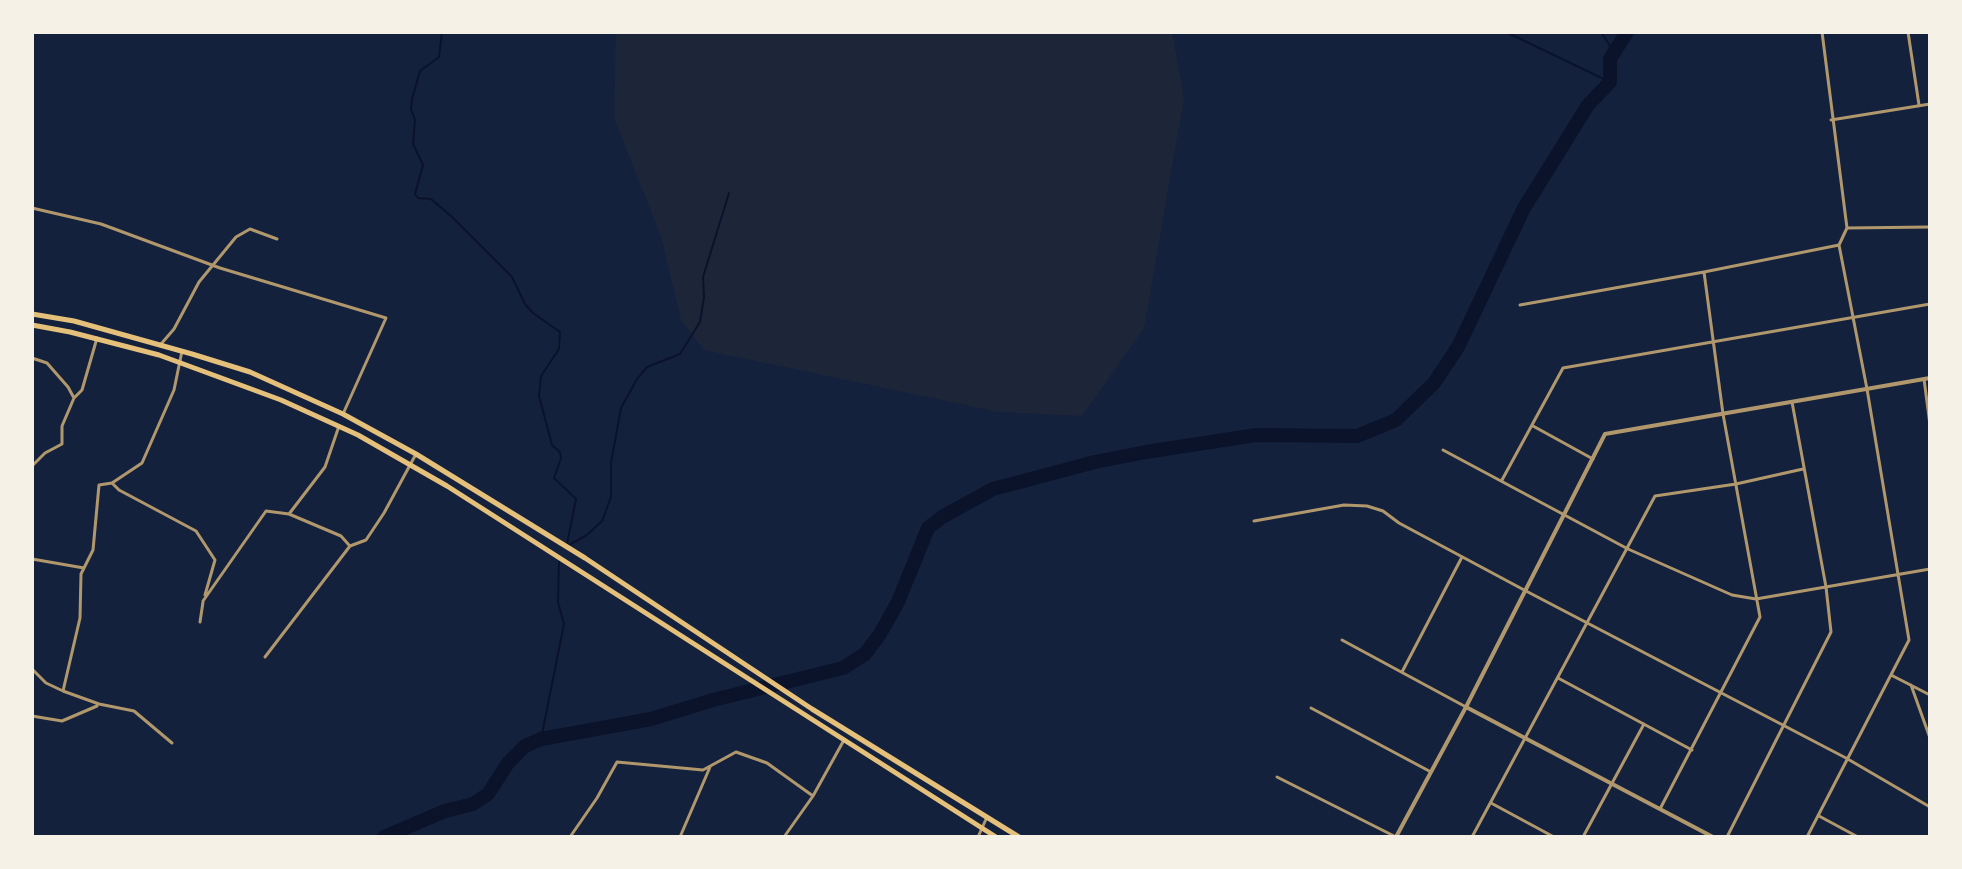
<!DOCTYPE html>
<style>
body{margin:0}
#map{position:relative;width:1962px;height:869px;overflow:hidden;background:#14213d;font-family:Manrope,sans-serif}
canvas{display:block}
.frame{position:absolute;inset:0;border:34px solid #f6f1e7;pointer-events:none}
</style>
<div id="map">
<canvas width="1962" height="869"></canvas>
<div class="frame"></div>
</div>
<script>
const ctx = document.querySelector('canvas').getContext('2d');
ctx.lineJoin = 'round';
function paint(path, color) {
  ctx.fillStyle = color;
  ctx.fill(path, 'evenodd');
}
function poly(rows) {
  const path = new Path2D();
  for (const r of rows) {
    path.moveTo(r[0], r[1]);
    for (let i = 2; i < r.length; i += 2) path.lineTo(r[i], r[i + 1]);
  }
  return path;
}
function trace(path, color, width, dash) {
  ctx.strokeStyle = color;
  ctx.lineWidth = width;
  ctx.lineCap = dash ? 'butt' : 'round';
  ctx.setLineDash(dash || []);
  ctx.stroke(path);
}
paint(poly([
 [616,32,1172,32,1184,98,1144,328,1082,416,999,412,704,350,681,320,661,236,614,118]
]), '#1d2539');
trace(poly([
 [442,32,439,57,420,71,412,99,411,109,415,120,413,144,423,165,415,194,418,198,431,199,451,216,512,277,525,304,533,313,560,332,559,349,541,376,539,396,552,445,560,452,561,458,554,478,576,499,567,544],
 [1506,32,1610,82],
 [1601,32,1610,46,1610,59],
 [567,546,587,535,602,521,611,497,611,463,621,408,637,379,647,367,680,354,700,322,704,297,703,277,729,193],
 [541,739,564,624,558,602,559,562]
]), '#0b132b', 2);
trace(poly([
 [384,837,445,811,473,804,488,794,508,763,525,746,541,739,651,719,713,700,843,668,865,654,880,634,898,602,928,528,942,517,993,489,1095,462,1146,452,1256,435,1357,436,1396,420,1434,383,1458,347,1524,208,1588,105,1610,82,1610,59,1627,32]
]), '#0b132b', 14);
trace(poly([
 [1908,32,1919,105],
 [1831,120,1930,104],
 [32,208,101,224,220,268,386,318,343,414],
 [1847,228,1930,227],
 [1520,305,1704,272,1839,245],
 [161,344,174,329,199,282,236,237,250,229,277,239],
 [32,358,47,363,68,387,74,398],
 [1924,379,1930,425],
 [1533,426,1593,459],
 [1443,450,1628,549,1732,595,1756,599,1930,569],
 [32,466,45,453,62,444,62,426,74,398,82,390,97,338],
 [1502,480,1563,368,1930,304],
 [112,483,119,490,196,531,215,560,205,595],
 [289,514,341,536,349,545],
 [1254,521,1344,505,1367,506,1383,511,1399,523,1526,591,1846,758,1930,807],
 [32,559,84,568],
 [203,601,266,511,289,514,325,467,339,426],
 [200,622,203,602],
 [1342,640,1466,707],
 [265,657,350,546,366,540,384,513,416,454],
 [32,669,46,683,63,691],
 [1402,672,1462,557],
 [1891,675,1930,695],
 [1558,678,1692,750],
 [1911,685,1930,738],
 [1311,708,1431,772],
 [32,716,62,721,97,706],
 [172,743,134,711,99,704,63,691,80,618,81,574,93,550,99,485,112,483,142,463,174,390,182,351],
 [1277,777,1396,837],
 [1491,803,1554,837],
 [1660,809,1760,617,1723,414,1704,272],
 [1819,816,1858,837],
 [570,837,597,798,617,762,703,770,736,752,767,763,813,796],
 [680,837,710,767],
 [784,837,813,796,844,740],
 [978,837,987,817],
 [1472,837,1655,496,1736,484,1803,469],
 [1583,837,1644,724],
 [1727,837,1831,632,1826,587,1792,402],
 [1807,837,1909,640,1867,389,1839,245,1847,228,1822,32]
]), '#b1986c', 3);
trace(poly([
 [1466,707,1713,837],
 [1396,837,1466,707,1605,434,1930,378]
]), '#b1986c', 4);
trace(poly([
 [32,314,74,321,192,354,250,372,343,414,416,454,585,558,812,709,1019,837],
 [32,325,70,332,159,355,281,400,358,435,447,486,996,837]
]), '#e5c07b', 5);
</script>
